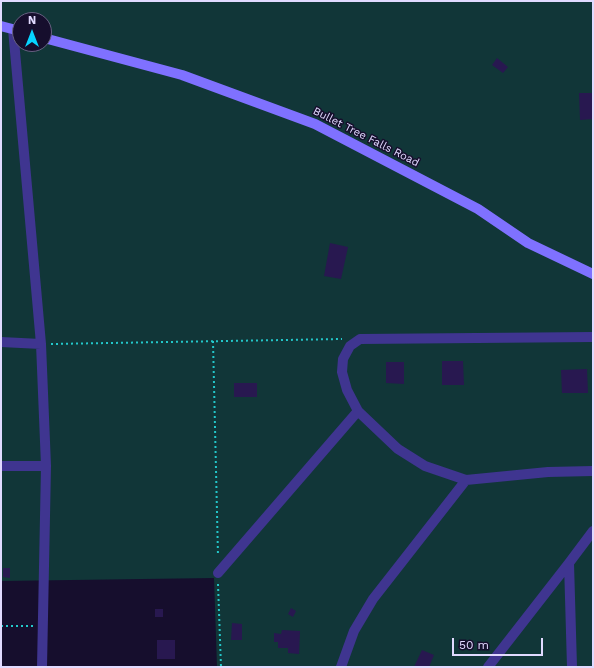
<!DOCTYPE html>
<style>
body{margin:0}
#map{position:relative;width:594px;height:668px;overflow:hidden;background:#160e2d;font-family:"Work Sans",sans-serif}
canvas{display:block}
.frame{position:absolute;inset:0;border:2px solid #e1daff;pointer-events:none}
.north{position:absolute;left:12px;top:12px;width:40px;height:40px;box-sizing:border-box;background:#160e2d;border:1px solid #676081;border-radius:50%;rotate:0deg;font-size:11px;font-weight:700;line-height:16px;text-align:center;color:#e1daff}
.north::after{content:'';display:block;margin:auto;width:14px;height:18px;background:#06d4ff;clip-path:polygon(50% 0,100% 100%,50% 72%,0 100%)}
.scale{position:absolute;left:452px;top:638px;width:91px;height:18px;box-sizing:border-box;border:2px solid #e1daff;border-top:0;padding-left:5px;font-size:12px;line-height:14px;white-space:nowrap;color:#e1daff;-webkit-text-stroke:3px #160e2d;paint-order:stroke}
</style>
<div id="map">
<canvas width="594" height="668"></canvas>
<div class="frame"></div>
<div class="north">N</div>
<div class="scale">50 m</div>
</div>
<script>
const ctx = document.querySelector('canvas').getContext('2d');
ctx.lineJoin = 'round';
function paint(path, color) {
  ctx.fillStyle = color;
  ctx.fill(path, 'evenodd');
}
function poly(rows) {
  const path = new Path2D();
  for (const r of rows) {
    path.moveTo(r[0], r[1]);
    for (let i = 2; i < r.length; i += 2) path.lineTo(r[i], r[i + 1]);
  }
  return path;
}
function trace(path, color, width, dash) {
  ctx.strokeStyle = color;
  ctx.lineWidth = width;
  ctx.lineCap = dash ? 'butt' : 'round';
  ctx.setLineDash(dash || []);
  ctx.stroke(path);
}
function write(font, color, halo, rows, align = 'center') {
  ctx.font = font + ' "Work Sans",sans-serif';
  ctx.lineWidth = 3;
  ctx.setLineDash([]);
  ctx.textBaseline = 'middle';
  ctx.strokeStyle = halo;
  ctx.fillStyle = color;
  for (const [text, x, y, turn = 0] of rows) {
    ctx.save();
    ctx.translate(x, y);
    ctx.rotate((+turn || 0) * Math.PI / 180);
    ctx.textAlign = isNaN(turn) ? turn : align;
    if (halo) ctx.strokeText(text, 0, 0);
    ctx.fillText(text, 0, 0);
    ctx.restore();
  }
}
paint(poly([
 [1,1,593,1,593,667,217,667,214,578,1,581],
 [20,20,44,20,44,44,20,44]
]), '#113638');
paint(poly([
 [497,58,508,67,503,73,492,65],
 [579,93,593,93,593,119,580,120],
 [330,243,348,247,341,279,324,276],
 [442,361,463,361,464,385,442,385],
 [386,362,404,362,404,384,386,383],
 [587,369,588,393,562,393,561,370],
 [234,383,257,383,257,397,234,397],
 [3,568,10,568,10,578,3,577],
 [291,608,296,611,293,617,288,614],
 [155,609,163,609,163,617,155,617],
 [232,623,242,624,242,640,231,640],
 [282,630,300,631,299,654,288,653,288,648,278,648,278,642,274,642,274,633,281,634],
 [157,640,175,640,175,659,157,659],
 [422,650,434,655,429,667,414,667]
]), '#281850');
trace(poly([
 [213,341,218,556],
 [51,344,342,339],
 [218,584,221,667],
 [1,626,33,626]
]), '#23c8ca', 2, [2, 3]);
trace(poly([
 [13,29,41,344,46,466,42,667],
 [593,337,360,339,350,346,343,359,342,372,347,390,358,411,398,449,425,466,466,480,548,472,593,471],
 [1,342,41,344],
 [1,466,46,466],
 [569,563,572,667],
 [218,573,358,411],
 [341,667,354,631,373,599,466,480],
 [488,667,569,563,593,531]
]), '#3f3590', 10);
trace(poly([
 [1,26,20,31],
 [44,38,182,75,315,124,478,209,528,243,593,274]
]), '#7f71ff', 10);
write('11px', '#e1daff', '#160e2d', [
 ["Bullet Tree Falls Road",366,137,27]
]);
</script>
